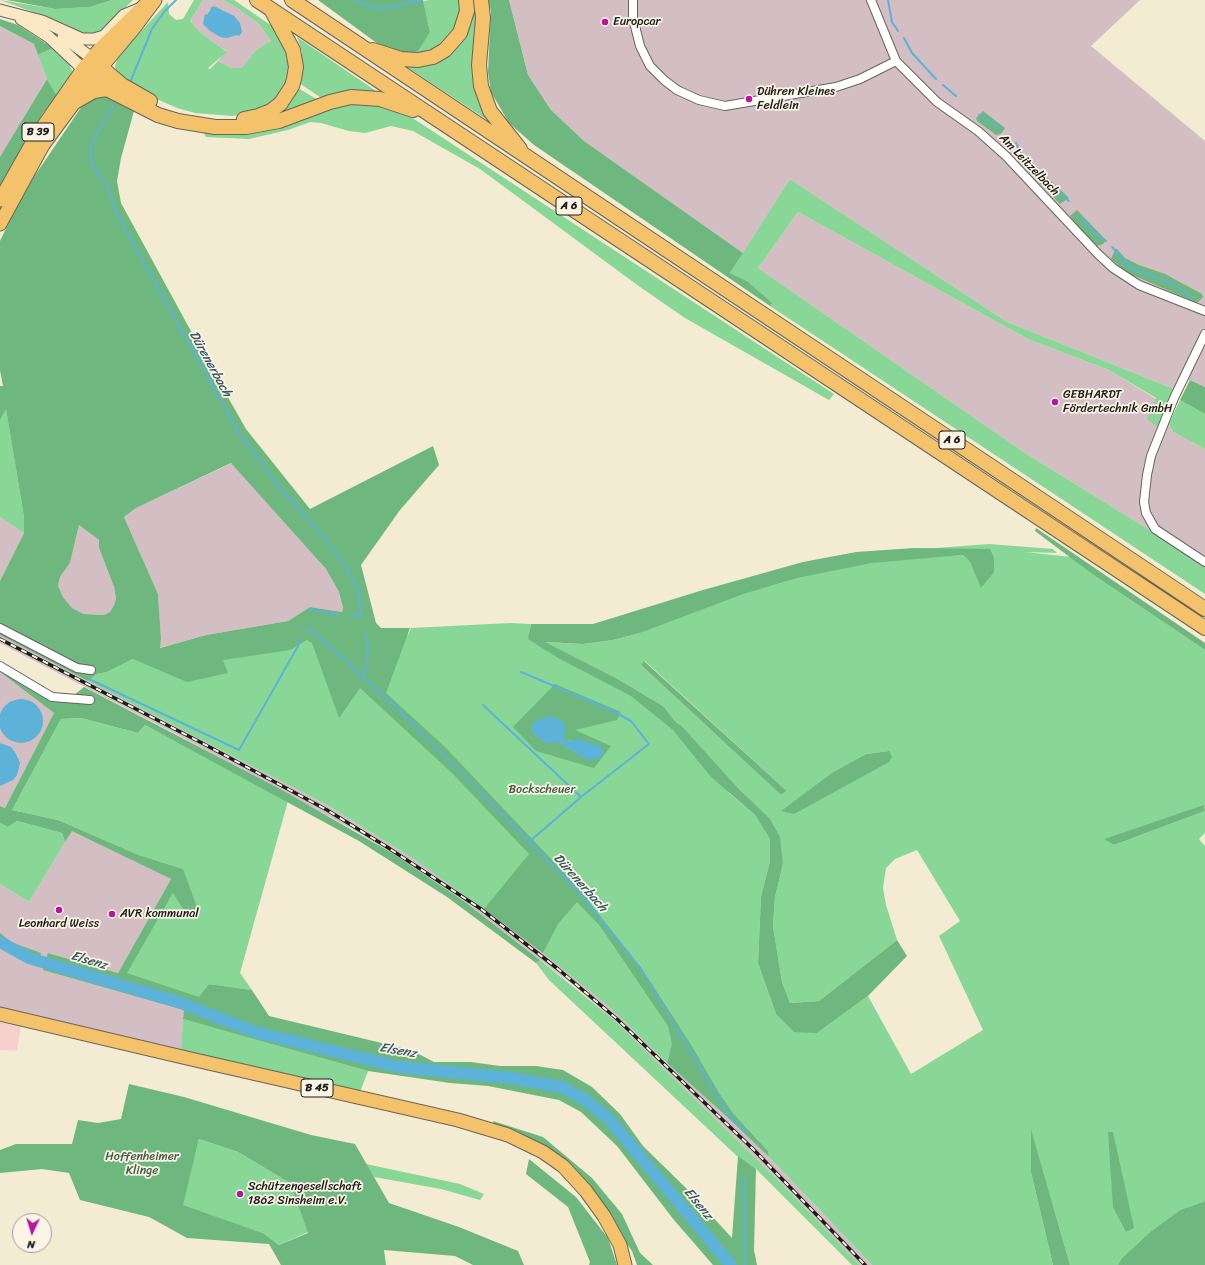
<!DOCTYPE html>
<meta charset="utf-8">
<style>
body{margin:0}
#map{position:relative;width:1205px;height:1265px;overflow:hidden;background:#f4ebd3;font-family:Sriracha,sans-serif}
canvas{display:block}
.north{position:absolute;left:12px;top:1213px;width:40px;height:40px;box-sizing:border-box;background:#fcf5e5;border:1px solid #a29e95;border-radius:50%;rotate:184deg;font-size:11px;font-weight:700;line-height:16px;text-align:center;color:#1c1c1c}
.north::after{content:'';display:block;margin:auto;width:14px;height:18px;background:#b5179e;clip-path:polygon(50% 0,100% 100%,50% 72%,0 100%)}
</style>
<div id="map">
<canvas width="1205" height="1265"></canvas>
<div class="north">N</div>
</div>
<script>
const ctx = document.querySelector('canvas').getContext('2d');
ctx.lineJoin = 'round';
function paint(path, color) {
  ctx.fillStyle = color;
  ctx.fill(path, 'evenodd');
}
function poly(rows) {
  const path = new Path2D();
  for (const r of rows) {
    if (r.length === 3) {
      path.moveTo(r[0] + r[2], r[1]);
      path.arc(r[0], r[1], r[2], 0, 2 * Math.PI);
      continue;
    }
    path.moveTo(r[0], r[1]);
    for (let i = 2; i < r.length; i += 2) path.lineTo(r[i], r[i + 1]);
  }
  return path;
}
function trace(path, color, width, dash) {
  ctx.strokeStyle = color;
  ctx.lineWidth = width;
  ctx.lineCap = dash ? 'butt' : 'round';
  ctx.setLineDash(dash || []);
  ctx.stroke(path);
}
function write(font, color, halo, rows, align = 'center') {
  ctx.font = font + ' Sriracha,sans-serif';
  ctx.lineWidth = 3.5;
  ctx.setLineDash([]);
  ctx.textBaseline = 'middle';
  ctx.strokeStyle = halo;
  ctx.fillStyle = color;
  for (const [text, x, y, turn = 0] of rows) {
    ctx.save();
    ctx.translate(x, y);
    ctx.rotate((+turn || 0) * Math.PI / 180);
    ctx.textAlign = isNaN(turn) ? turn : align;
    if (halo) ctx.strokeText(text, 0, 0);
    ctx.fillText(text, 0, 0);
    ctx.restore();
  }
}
paint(poly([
 [0,1022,21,1026,17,1051,0,1050]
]), '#f7d0cd');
paint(poly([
 [203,0,223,0,236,7,259,24,271,41,256,50,242,69,231,68,218,61,226,51,201,33,190,21],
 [509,0,1140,0,1091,46,1205,141,1205,387,1190,380,1183,381,1174,389,1007,322,790,179,743,253,584,141,551,110,528,75],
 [0,26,34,44,47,79,0,158],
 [798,212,1028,339,1109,370,1156,399,1158,427,1169,424,1173,432,1205,449,1205,567,1156,534,1025,453,758,268],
 [232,463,326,569,339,592,343,608,342,612,310,607,288,621,206,635,159,648,161,638,158,594,124,517,136,508],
 [0,517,24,533,0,581],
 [79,525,99,540,99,548,114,587,116,598,114,605,110,612,104,615,84,614,72,608,63,597,58,586,60,577,70,563],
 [0,635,327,805,415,860,459,890,548,956,607,1005,667,1063,727,1117,769,1157,872,1265,860,1265,783,1185,614,1020,573,985,465,902,392,853,356,831,176,734,0,643],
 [0,672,54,713,5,808,0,806],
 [72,830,171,879,118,973,48,953,184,1010,181,1050,0,1009,0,884,29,902]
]), '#d2bec3');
paint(poly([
 [0,0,55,9,90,7,112,0,133,0,99,33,76,34,47,17],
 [194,0,203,0,190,21,201,33,227,52,208,68,210,69,218,61,231,68,242,68,256,50,271,41,259,24,236,7,223,0,234,0,275,28,285,40,291,69,282,93,270,105,252,113,232,116,195,113,177,108,152,97,117,76,115,66,119,55,168,2,169,14,176,20,183,19],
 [430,0,461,0,462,4,455,31,439,47,419,53,402,54,430,32,423,1],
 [472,0,475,0,476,6,475,67,495,125,401,63,434,61],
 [297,37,379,93,323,99,299,83,302,52],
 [53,48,69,63,72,71,70,76,57,96,47,79,38,55],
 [298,88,318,100,296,111,268,116],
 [358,101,384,105,411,117,834,394,829,400,685,318,640,287,480,169,413,131,391,126,365,133,349,131,321,123,310,122,288,130,249,139,206,137,203,132,322,111],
 [790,179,1007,322,1174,389,1158,427,1147,419,1156,398,1109,370,1028,339,798,212,758,268,1025,453,1156,534,1205,567,1205,594,770,306,771,303,747,281,730,273],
 [1180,400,1205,414,1205,449,1173,432,1169,424],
 [6,408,24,517,24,533,0,517,0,420],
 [989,544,1053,549,1057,553,1025,552,1071,557,1095,576,1205,650,1205,807,1203,806,1105,839,1114,845,1205,811,1205,833,1199,839,1205,846,1205,1201,1180,1210,1150,1232,1121,1259,1118,1265,1070,1265,1031,1130,1031,1172,1053,1265,872,1265,769,1157,768,1151,745,1126,669,1055,667,1063,607,1005,543,953,545,948,487,906,484,909,415,860,327,805,88,681,97,674,107,672,133,659,203,641,408,635,411,628,511,623,531,624,530,627,600,627,856,554],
 [991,551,982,588,970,562,963,555,871,562,798,578,760,589,795,577,862,561],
 [672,620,640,633,613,640,583,644,544,642,618,679,663,706,676,722,682,726,739,789,757,807,783,864,775,897,773,926,782,982,790,1003,819,1001,897,940,886,905,883,888,886,868,895,859,917,850,960,921,939,936,983,1030,911,1074,868,996,817,1033,776,1014,758,963,761,896,770,861,770,839,755,815,729,793,657,708,535,640],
 [645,661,787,791,781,795,641,665],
 [889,751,782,811,833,772,866,754],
 [81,718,138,733,145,725,288,801,240,973,252,990,209,984,200,998,126,973,173,893,183,869,139,855,58,820,12,810,61,719],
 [17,821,62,833,65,842,29,902,0,884,0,823,8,827],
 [540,960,614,1020,783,1185,860,1265,852,1265,756,1169,737,1156,549,980,536,963],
 [183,1019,254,1038,368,1071,360,1092,181,1050],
 [199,1139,238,1152,290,1183,308,1232,279,1245,263,1233,182,1205],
 [366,1164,460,1184,484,1194,480,1200,441,1189,374,1177]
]), '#88d796');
paint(poly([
 [7,0,112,0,90,7,55,9],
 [318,0,423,0,430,32,418,51,402,54,378,44],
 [488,0,509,0,528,75,551,110,584,141,743,253,730,273,747,281,772,303,770,306,534,145,509,123,491,92,488,72,491,11],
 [0,19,18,25,53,48,38,55,34,44,0,26],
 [47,79,57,96,43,113,0,188,0,157],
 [96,96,111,97,134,111,121,158,117,181,121,203,204,355,246,429,310,509,433,446,439,465,400,510,361,565,376,623,381,628,410,628,386,693,445,747,589,899,590,903,642,969,690,1043,719,1093,732,1112,768,1151,769,1157,727,1117,667,1063,672,1044,668,1026,600,926,577,902,558,924,543,953,484,909,529,854,453,774,360,688,339,718,312,643,307,640,290,650,223,660,228,673,187,682,133,659,107,672,97,674,88,681,0,635,0,581,24,533,24,517,6,409,0,420,0,386,3,386,0,370,0,241,23,193,82,106],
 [231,463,326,569,339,592,343,608,342,612,310,607,288,621,206,635,160,648,161,638,158,594,124,517,136,508],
 [79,525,99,540,99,548,114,587,116,598,114,605,110,612,104,615,84,614,72,608,63,597,58,586,60,577,70,563],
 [983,111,1005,128,1001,134,996,135,977,121,976,118],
 [1032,163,1069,198,1060,204,1026,169],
 [1077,210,1106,240,1103,244,1097,246,1085,236,1070,216],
 [1116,248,1125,258,1139,265,1165,274,1202,294,1203,297,1197,303,1128,273,1111,259],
 [1190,380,1205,387,1205,414,1180,400],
 [1036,528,1205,643,1205,650,1095,576,1035,531],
 [914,548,990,549,994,558,994,572,981,588,970,562,963,555,871,563,798,578,743,594,640,633,613,640,583,644,545,642,618,679,663,706,676,722,682,726,739,789,770,819,780,837,783,864,775,897,773,926,782,982,790,1003,819,1001,897,940,907,956,868,996,817,1033,794,1032,776,1014,758,963,761,896,770,861,770,839,755,815,711,777,673,730,631,696,558,658,528,639,531,624,593,624,703,590,803,562,856,552],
 [644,661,787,791,781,795,641,665],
 [0,668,51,700,74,695,84,687,282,790,392,853,465,902,540,960,536,963,447,897,359,841,145,725,138,733,81,718,61,719,12,810,58,820,139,855,183,869,198,910,187,915,173,893,127,973,199,997,209,984,252,990,269,1016,411,1050,434,1062,471,1062,500,1066,536,1066,563,1070,592,1087,620,1114,643,1146,688,1190,732,1238,738,1156,756,1169,754,1250,757,1265,713,1265,674,1220,617,1146,581,1112,559,1100,488,1086,450,1083,368,1071,183,1019,184,1010,43,970,48,953,118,973,171,879,72,831,65,842,62,833,17,821,8,827,0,823,0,806,5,808,54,713,0,672],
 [555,684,621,712,617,720,575,730,611,746,594,768,536,751,513,727],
 [532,727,567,741,571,740,584,758,558,742,537,737,533,733],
 [889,751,892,757,889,762,794,814,781,811,833,772,866,754],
 [1204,805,1205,811,1114,845,1104,839],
 [0,933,11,942,41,953,38,962,35,964,0,946],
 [129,1084,184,1097,311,1135,355,1144,389,1203,459,1227,518,1251,524,1265,473,1265,455,1256,384,1250,386,1265,281,1265,269,1244,187,1238,149,1217,80,1200,69,1173,42,1169,0,1173,0,1150,16,1144,72,1144,78,1120,98,1123,121,1119],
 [199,1139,238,1152,290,1183,308,1233,279,1245,263,1233,183,1205],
 [493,1121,543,1137,592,1178,622,1214,640,1253,653,1265,637,1265,632,1251,580,1177,495,1126],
 [1031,1129,1070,1265,1053,1265,1031,1172],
 [1108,1132,1113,1132,1134,1228,1126,1232,1113,1207],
 [529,1159,576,1197,608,1238,617,1265,589,1265,590,1262,568,1207,526,1174],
 [1205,1201,1205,1265,1118,1265,1121,1259,1150,1232,1180,1210]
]), '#6eb87f');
paint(poly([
 [214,6,234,16,240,23,242,32,239,36,237,35,227,38,220,37,209,30,203,24,205,14,207,15,211,9,210,8],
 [21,721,22],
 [545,717,553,717,562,720,566,730,563,738,567,741,578,739,600,746,603,751,601,757,591,760,584,758,558,742,546,743,537,737,533,733,532,727,534,722],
 [0,743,11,747,15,752,20,763,17,775,13,780,0,786]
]), '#5cb2d8');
trace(poly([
 [355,0,374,8,388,8,422,0],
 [888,0,892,22,898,31],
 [904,38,912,53,936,79],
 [131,80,152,29,164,12,176,0],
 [943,85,956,96],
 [114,105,101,126,91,146,91,163,109,189,115,211,238,431,274,481,323,536,345,566,358,589,361,616,350,615],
 [979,115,1002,129],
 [1016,143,1021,154],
 [1030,166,1039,177,1069,201],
 [1081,217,1094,233,1106,241],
 [1112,247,1129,267,1168,282,1194,298],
 [309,609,339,615],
 [307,631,309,628,397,708,577,890,641,969,730,1117,746,1132],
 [521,672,611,710,631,721,649,744,581,797,529,842],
 [362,677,367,663,368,649,366,633],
 [89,679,239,750,302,639],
 [483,705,581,797],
 [744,1177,745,1265]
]), '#5cb2d8', 2);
trace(poly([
 [0,942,29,958,181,1003,255,1032,399,1067,511,1078,562,1087,584,1099,609,1119,731,1265]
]), '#5cb2d8', 12);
const minor = poly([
 [633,0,633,18,640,46,650,66,664,80,677,90,699,100,725,106,836,87,860,79,896,61],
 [871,0,896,61,937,102,978,131,1006,156,1098,254,1113,268,1139,285,1205,311],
 [1205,334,1174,398,1151,456,1147,475,1144,502,1146,513,1155,529,1205,562],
 [0,628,77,668,91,670],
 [0,666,52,697,90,700]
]);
const secondary = poly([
 [0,10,42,21,82,39,94,39,104,36,124,15,141,8],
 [21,19,49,37,83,69],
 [63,37,92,58]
]);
const primary = poly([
 [150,0,98,51,83,69,93,77,134,28,155,0],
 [0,1014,191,1059,458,1120,508,1135,543,1152,563,1166,586,1191,604,1216,620,1245,625,1265]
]);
const trunk = poly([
 [0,200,35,138,83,69],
 [0,224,43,145,93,77]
]);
const motorway = poly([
 [257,0,1205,628],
 [292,0,1205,609],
 [481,0,483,18,479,65,481,86,490,111,520,149],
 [373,50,401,59,418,60,433,57,445,50,460,33,467,11,466,0],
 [101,67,122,85,150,101],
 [93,77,107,89,158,115,178,121,215,127,246,127,279,121,330,102,351,97,380,99,413,110],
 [71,104,94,91,107,89],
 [244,119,258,116,271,111,281,103,292,86,294,79,296,67,293,50,273,13]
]);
trace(minor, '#68645c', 10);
trace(secondary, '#68645c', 13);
trace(primary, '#68645c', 15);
trace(trunk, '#68645c', 15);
trace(motorway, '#68645c', 16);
trace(minor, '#fff', 8);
trace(secondary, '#fae7c3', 11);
trace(primary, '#f3c26a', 13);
trace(trunk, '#f3c26a', 13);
trace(motorway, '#f3c26a', 14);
const rail = poly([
 [0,639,202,743,327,810,387,847,481,909,558,969,617,1019,754,1150,865,1265]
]);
trace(rail, '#1c1c1c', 3.5);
trace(rail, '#fcf5e5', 2, [6]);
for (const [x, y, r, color] of [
 [605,22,4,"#b5179e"],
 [749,99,4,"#b5179e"],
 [1055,402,4,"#b5179e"],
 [59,910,4,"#b5179e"],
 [112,914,4,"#b5179e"],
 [240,1194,4,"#b5179e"]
]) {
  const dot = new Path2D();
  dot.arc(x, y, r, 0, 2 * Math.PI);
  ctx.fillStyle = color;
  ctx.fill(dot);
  trace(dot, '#fcf5e5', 1.5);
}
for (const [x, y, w] of [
 [38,132,32],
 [569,206,26],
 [952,440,26],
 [317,1088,32]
]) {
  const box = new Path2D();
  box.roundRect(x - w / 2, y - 9, w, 18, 3);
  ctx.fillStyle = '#fcf5e5';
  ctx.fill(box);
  trace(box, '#1c1c1c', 1);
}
write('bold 11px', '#1c1c1c', null, [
 ["B 39",38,132],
 ["A 6",569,206],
 ["A 6",952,440],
 ["B 45",317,1088]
]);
write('12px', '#1c1c1c', '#fcf5e5', [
 ["Europcar",613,22],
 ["Dühren Kleines",757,92],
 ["Feldlein",757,106],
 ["GEBHARDT",1063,395],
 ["Fördertechnik GmbH",1063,409],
 ["AVR kommunal",120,914],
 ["Leonhard Weiss",59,924,"center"],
 ["Schützengesellschaft",248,1187],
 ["1862 Sinsheim e.V.",248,1201]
], 'left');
write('12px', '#1c1c1c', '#fcf5e5', [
 ["Am Leitzelbach",1029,165,46]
]);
write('12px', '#425d47', '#fcf5e5', [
 ["Bockscheuer",542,790],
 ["Hoffenheimer",142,1157],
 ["Klinge",142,1171]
]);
write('italic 13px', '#365867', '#fcf5e5', [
 ["Dürenerbach",210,364,61],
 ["Dürenerbach",580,883,48],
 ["Elsenz",89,961,16],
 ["Elsenz",398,1051,10],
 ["Elsenz",698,1204,50]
]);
</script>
